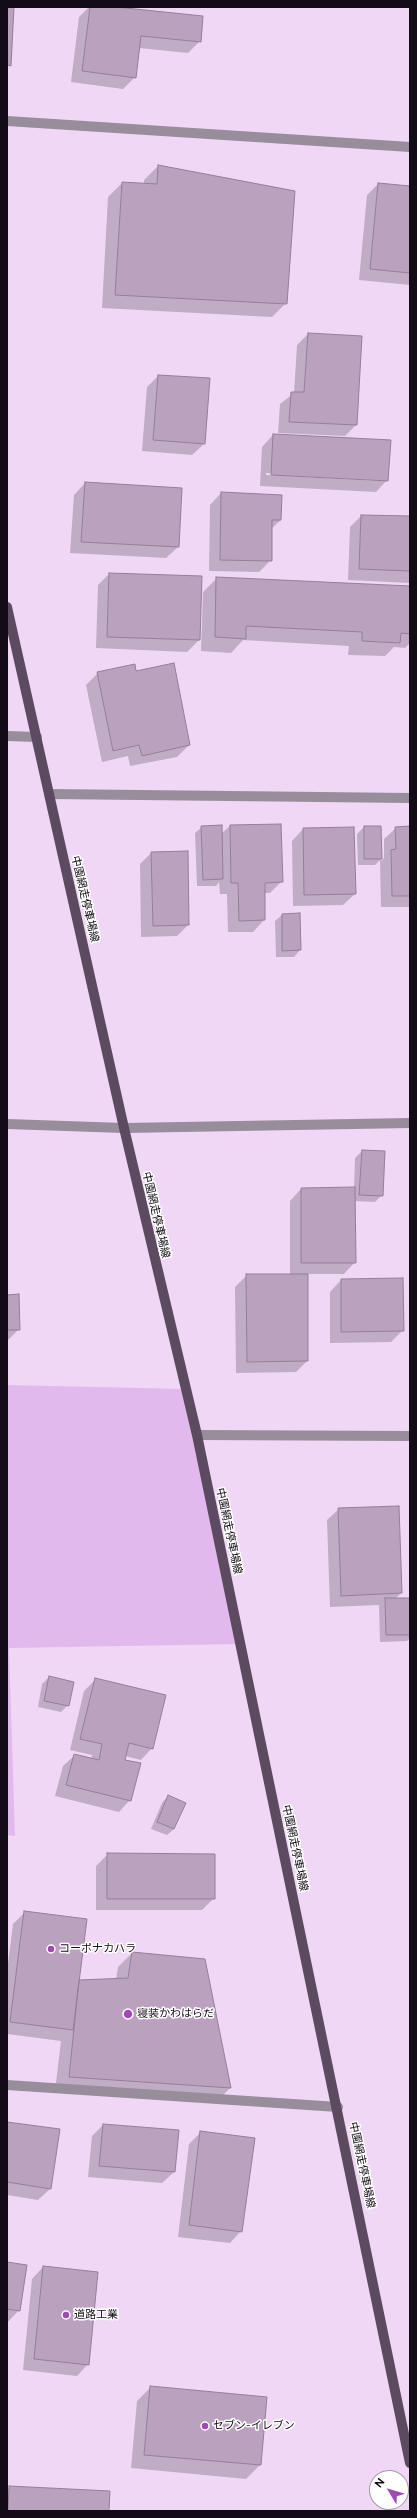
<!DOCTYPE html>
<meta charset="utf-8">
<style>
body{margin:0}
#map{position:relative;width:417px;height:2518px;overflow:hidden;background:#f0d7f6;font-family:Raleway,sans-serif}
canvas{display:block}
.frame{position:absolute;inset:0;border:8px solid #130b15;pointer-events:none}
.north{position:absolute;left:369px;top:2470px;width:40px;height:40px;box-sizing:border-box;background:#fff;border:1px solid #a19da1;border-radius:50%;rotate:308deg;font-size:11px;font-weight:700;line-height:16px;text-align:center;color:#130b15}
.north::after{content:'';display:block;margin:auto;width:14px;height:18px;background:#a149b5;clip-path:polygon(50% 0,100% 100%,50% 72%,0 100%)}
</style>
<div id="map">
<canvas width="417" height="2518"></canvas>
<div class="frame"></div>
<div class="north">N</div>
</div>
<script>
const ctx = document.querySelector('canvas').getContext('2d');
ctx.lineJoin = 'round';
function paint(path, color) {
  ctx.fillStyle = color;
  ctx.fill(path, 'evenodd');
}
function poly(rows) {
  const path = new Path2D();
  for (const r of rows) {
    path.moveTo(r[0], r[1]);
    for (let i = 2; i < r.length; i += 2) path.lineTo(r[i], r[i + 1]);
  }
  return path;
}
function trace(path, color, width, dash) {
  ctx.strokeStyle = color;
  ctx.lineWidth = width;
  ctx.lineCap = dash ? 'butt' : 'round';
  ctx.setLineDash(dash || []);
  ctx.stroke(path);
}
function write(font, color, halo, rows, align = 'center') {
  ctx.font = font + ' Raleway,"Noto Sans JP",sans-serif';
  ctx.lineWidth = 3;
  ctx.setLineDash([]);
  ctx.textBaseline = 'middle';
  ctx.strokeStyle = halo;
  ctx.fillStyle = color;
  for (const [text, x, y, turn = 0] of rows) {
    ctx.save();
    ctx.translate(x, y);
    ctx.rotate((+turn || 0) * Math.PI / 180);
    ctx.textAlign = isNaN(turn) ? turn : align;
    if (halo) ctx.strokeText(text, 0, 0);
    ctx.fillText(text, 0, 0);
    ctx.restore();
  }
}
paint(poly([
 [7,1385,185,1389,240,1644,9,1648,15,1836,7,1835]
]), '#e2b9ec');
paint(poly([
 [89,7,106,7,200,41,188,53,139,48,135,77,123,89,71,82,79,17],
 [158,166,286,303,272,317,102,308,108,197,122,183,144,184,144,180],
 [378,184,410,187,410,285,359,280,367,195],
 [308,334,361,337,356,425,345,436,278,433,280,404,294,393,297,345],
 [158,376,204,444,192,455,142,451,147,387],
 [273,435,387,480,376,492,260,486,262,447],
 [266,473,378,479,378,481,266,475],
 [85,483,181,488,178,547,166,558,70,553,74,495],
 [221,493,281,520,271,529,271,560,259,572,209,571,210,505],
 [361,516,410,517,410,583,348,580,350,527],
 [109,574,201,577,199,640,187,652,96,648,98,585],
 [217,578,410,587,410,643,405,648,394,647,385,656,348,655,349,646,243,640,231,653,201,651,203,592],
 [136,672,189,745,177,757,130,766,128,756,102,762,86,685,98,673],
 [230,826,282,881,270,893,264,893,264,920,253,932,228,932,227,894,220,894,219,882,216,886,197,886,195,833,202,827,221,834],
 [364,827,380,827,381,861,384,858,384,839,396,828,410,827,410,907,381,907,380,860,375,865,358,865,357,834],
 [303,829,355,894,343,905,293,906,292,841],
 [151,853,188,925,177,936,141,937,140,864],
 [299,914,300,950,294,957,276,957,275,921,282,915],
 [362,1151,382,1195,375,1202,354,1201,355,1262,344,1274,307,1274,307,1361,296,1372,236,1373,235,1287,247,1275,290,1275,290,1201,301,1189,354,1188,355,1158],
 [341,1280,403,1330,391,1342,330,1343,330,1292],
 [7,1296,19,1329,7,1341],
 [339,1509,401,1593,395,1599,410,1599,410,1638,407,1641,380,1642,379,1605,330,1607,327,1520],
 [49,1677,68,1705,61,1712,38,1707,42,1684],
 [96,1679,152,1748,141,1760,125,1756,130,1800,119,1812,55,1796,63,1766,75,1755,91,1759,92,1755,70,1750,84,1691],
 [168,1796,174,1829,167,1835,151,1829,162,1803],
 [108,1854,214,1898,202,1910,96,1910,96,1866],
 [25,1912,78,1983,116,1980,118,1967,132,1953,230,2088,216,2102,55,2091,61,2041,7,2034,7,1972,13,1924],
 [7,2123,50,2189,38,2200,7,2195],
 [103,2125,174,2172,162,2183,88,2177,92,2136],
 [201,2132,241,2231,230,2243,178,2237,189,2144],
 [7,2263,19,2310,8,2322,7,2322],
 [43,2267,88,2364,77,2376,23,2370,32,2279],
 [151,2387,260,2465,246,2479,131,2468,137,2401],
 [10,2487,108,2511,7,2511,7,2490]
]), '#0003');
const building = poly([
 [7,7,14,7,11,66,7,65,7,7],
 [90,7,116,7,203,16,201,42,141,36,136,78,82,71,90,7],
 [158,165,295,191,287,304,115,295,122,182,157,184,158,165],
 [378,183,410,186,410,273,370,269,378,183],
 [308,333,362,336,357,425,289,422,291,392,304,392,308,333],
 [158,375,210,378,205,444,153,440,158,375],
 [273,434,391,440,388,481,271,475,273,434],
 [85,482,182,488,179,547,81,542,85,482],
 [221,492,282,495,281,520,272,520,272,561,220,560,221,492],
 [361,515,410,516,410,571,359,569,361,515],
 [109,573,202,576,200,640,107,637,109,573],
 [216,577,410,586,410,634,401,633,400,643,362,641,362,632,246,626,246,639,215,637,216,577],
 [174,663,190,745,142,756,139,745,113,751,97,672,135,664,136,671,174,663],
 [281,824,283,882,265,883,265,920,239,921,238,883,231,883,230,825,281,824],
 [222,825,223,879,203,880,201,826,222,825],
 [364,826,381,826,382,859,364,859,364,826],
 [410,826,410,896,392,896,391,850,396,849,395,827,410,826],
 [354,827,356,894,304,895,303,828,354,827],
 [188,851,189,925,153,926,151,852,188,851],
 [300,913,301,950,282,951,282,914,300,913],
 [362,1150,385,1151,383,1196,359,1195,362,1150],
 [355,1187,356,1263,301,1263,301,1188,355,1187],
 [246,1274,308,1274,308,1361,247,1362,246,1274],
 [403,1278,404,1331,341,1332,341,1279,403,1278],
 [19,1294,20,1330,7,1330,7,1295,19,1294],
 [399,1506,402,1593,341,1596,338,1508,399,1506],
 [385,1598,410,1598,410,1635,386,1635,385,1598],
 [49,1676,74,1682,69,1706,44,1701,49,1676],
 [95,1678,166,1695,153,1749,129,1743,125,1760,141,1763,131,1801,66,1785,74,1754,99,1760,102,1744,80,1739,95,1678],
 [168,1795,186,1803,174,1829,157,1822,168,1795],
 [107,1853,215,1854,215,1899,107,1899,107,1853],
 [24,1911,87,1919,73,2030,10,2022,24,1911],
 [132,1952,205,1959,231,2088,69,2077,79,1980,128,1978,132,1952],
 [7,2122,60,2129,51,2189,7,2182,7,2122],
 [103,2124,179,2130,175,2172,99,2166,103,2124],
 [200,2131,255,2138,242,2232,189,2225,200,2131],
 [7,2262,27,2265,20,2311,7,2309,7,2262],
 [43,2266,98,2272,89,2365,34,2359,43,2266],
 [150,2386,267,2397,261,2465,144,2455,150,2386],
 [9,2486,110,2491,109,2511,8,2511,9,2486]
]);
paint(building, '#baa2bf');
trace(building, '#957e9b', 1);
trace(poly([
 [7,121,410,147],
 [7,736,37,737],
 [49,794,410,798],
 [7,1124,124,1128,410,1123],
 [197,1435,410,1436],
 [7,2085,338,2107]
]), '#988d9a', 10);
trace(poly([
 [7,607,124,1128,197,1435,410,2463]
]), '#5c4a60', 10);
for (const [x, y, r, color] of [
 [51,1949,4,"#a149b5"],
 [128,2014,5,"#a149b5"],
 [66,2315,4,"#a149b5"],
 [205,2426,4,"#a149b5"]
]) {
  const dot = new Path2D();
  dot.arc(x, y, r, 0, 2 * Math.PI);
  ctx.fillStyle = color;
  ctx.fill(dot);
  trace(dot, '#fff', 1.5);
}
write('11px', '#130b15', '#fff', [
 ["中園網走停車場線",85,899,77],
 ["中園網走停車場線",156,1215,77],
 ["中園網走停車場線",229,1531,78],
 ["中園網走停車場線",295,1848,78],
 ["中園網走停車場線",362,2165,78]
]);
write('11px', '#130b15', '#fff', [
 ["コーポナカハラ",59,1949],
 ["寝装かわはらだ",137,2014],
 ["道路工業",74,2315],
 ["セブン-イレブン",213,2426]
], 'left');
</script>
